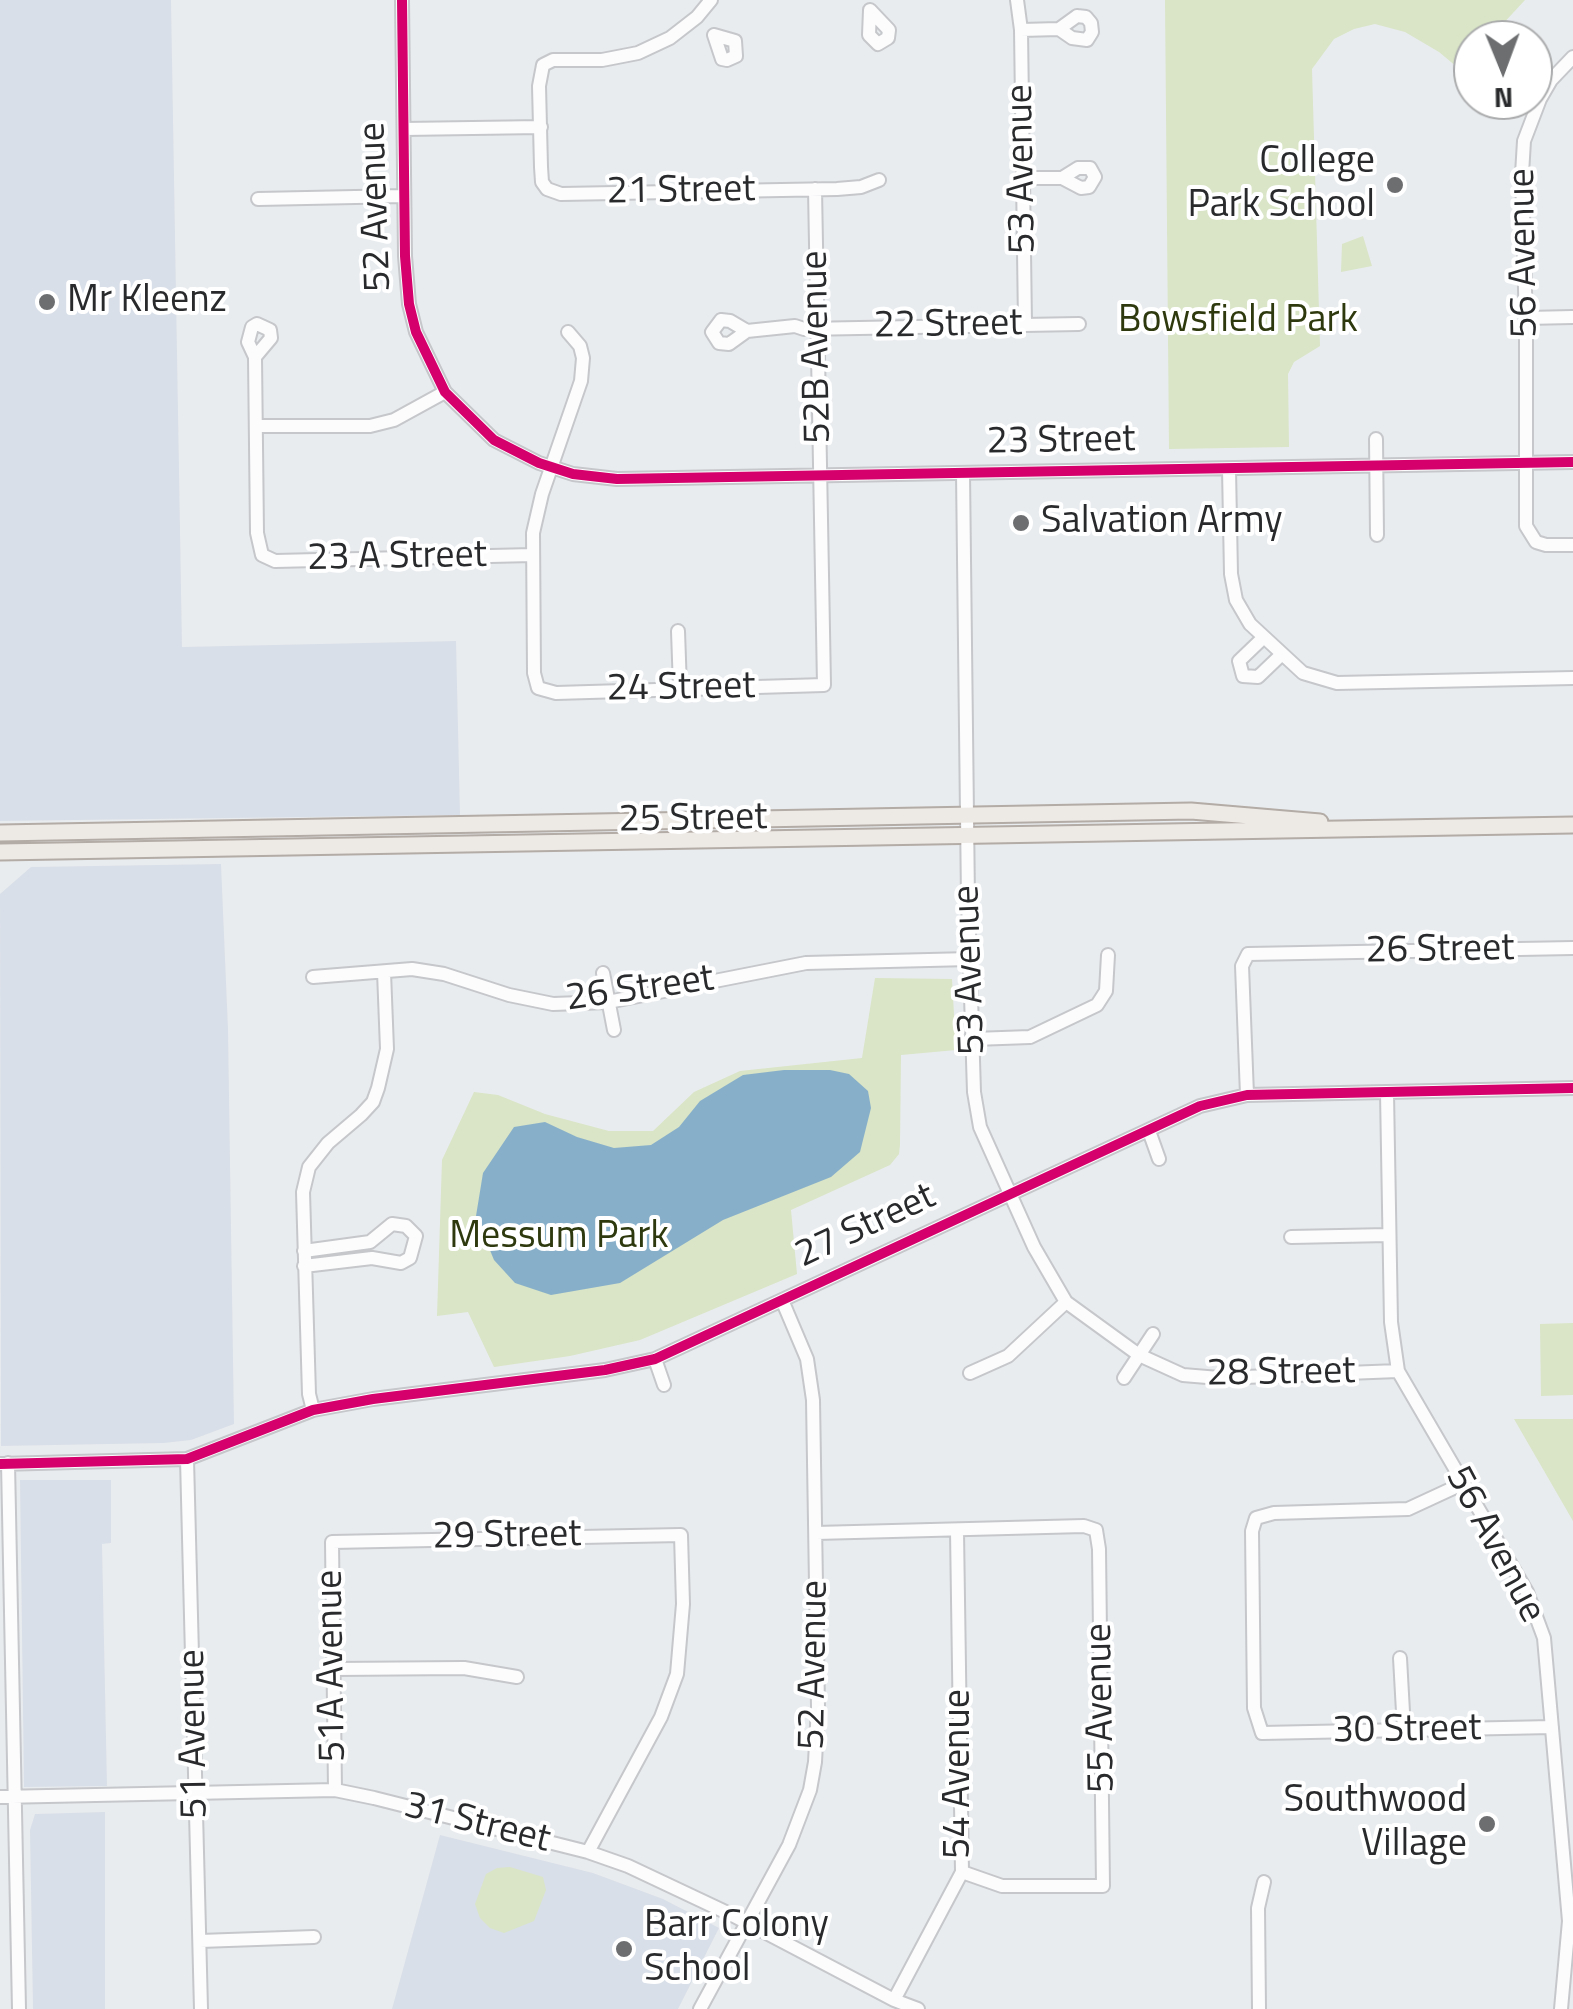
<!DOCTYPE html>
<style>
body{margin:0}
#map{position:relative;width:1573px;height:2009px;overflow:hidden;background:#e9ecef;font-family:"Titillium Web",sans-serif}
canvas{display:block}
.north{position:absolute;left:1453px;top:20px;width:100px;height:100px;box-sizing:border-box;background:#fff;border:2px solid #a9aaab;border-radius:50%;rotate:179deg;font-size:28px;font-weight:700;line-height:40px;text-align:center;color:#282a2c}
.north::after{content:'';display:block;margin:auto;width:35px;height:45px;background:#6c6e70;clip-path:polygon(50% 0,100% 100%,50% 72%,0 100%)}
</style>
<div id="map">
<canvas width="1573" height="2009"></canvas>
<div class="north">N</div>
</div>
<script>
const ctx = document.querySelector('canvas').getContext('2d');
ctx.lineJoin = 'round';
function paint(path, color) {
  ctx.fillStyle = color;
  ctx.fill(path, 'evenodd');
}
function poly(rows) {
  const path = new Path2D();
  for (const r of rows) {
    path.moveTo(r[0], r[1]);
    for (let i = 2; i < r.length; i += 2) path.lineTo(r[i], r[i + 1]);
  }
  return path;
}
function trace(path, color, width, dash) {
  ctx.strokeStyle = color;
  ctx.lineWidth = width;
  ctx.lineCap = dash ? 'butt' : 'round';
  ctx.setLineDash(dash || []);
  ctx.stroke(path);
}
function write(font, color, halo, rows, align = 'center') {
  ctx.font = font + ' "Titillium Web",sans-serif';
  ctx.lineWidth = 8;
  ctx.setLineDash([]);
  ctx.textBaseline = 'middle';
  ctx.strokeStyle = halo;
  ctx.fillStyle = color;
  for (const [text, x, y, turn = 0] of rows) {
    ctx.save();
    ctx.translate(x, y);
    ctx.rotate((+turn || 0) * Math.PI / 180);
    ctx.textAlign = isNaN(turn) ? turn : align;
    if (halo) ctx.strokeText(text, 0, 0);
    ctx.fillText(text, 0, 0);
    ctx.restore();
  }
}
paint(poly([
 [0,0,171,0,182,647,456,641,460,815,0,821],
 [221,864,228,1029,234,1424,191,1440,164,1443,1,1446,0,894,31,867],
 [111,1480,111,1543,102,1544,107,1786,24,1787,20,1480],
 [105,1812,105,2009,33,2009,30,1830,35,1814],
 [440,1835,593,1873,663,1899,719,1928,678,2009,392,2009]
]), '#d9dfe8');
paint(poly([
 [1165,0,1525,0,1488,40,1473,40,1473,69,1469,77,1439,52,1405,32,1375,24,1354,29,1334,39,1312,69,1320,346,1294,362,1288,374,1289,447,1169,449],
 [1363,236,1372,266,1341,272,1342,244],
 [875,978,952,979,956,1050,901,1055,900,1145,899,1154,890,1165,791,1210,797,1274,640,1340,570,1356,494,1367,468,1312,437,1316,442,1160,474,1092,498,1095,545,1114,609,1131,653,1131,694,1092,740,1071,862,1058],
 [1573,1323,1573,1395,1541,1396,1540,1324],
 [1514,1419,1573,1419,1573,1521],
 [510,1867,543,1877,546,1890,534,1921,504,1933,490,1928,480,1918,475,1904,486,1874,497,1868]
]), '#d9e5c6');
paint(poly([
 [784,1070,830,1070,849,1074,868,1091,871,1108,860,1152,831,1177,723,1220,620,1283,551,1295,515,1283,494,1260,476,1216,483,1173,514,1127,545,1122,577,1137,614,1148,651,1145,679,1127,700,1101,743,1075]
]), '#88afca');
const minor = poly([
 [402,0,405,256,409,304,416,332,445,392,494,440,539,463,573,474,617,479,1573,462],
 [711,0,697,17,670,38,638,53,602,60,553,60,543,65,539,86,541,167,542,182,547,189,561,194,837,189,861,187,879,180],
 [1017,0,1021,30,1025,324],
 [870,10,889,30,888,38,878,44,869,35,870,10],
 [1077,16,1086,17,1091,23,1092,32,1087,40,1072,38,1059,29,1077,16],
 [1021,30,1059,29],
 [714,35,735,41,736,56,727,60,722,59,714,35],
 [1573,57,1551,80,1540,99,1524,141,1522,174,1526,327,1526,526,1536,542,1546,545,1573,545],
 [404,129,541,127],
 [1078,168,1090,168,1095,177,1089,187,1081,188,1062,178,1078,168],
 [1023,178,1062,178],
 [258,199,404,196],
 [1526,318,1573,317],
 [721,320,730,321,747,331,729,344,719,343,712,332,721,320],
 [747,331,795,326,804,329,1079,324],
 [568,332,580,346,583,358,581,381,542,494,533,533,534,673,538,688,556,693,824,685,815,189],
 [255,357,271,338,270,330,257,324,252,327,248,342,255,357,257,533,262,555,275,561,533,555],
 [257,426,370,426,394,420,445,392],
 [1376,439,1377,535],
 [1229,469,1231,574,1236,600,1250,624,1303,673,1337,683,1573,678],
 [963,473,968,900,974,1092,980,1127,1034,1247,1066,1302,1139,1355,1183,1375,1219,1378,1398,1371],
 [678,631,680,688],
 [1264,637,1239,661,1243,676,1258,677,1281,655],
 [603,973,614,1030],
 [313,977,412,969,444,974,509,995,553,1004,608,1002,806,963,970,959],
 [974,1039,1030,1037,1097,1005,1106,991,1108,955],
 [1387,1093,1391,1322,1398,1371,1527,1592,1544,1638,1569,1921,1561,2009],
 [1247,1095,1242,966,1248,954,1573,948],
 [1149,1131,1159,1159],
 [1291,1237,1388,1235],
 [304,1266,372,1258,401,1263,410,1258,416,1236,406,1226,392,1224,370,1242,304,1251],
 [655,1359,664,1385],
 [970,1373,1008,1356,1066,1302],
 [1124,1378,1153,1334],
 [313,1410,309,1394,303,1192,309,1167,328,1143,361,1115,373,1102,378,1088,387,1049,384,972],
 [187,1459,201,2009],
 [8,1463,19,2009],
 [0,1464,187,1459,313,1410,373,1399,605,1370,655,1359,1200,1106,1247,1095,1573,1088],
 [1462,1484,1408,1509,1274,1513,1256,1518,1252,1531,1254,1708,1262,1733,1552,1727],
 [816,1533,1084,1526,1096,1530,1099,1549,1103,1886,1002,1886,962,1872],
 [1400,1658,1404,1730],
 [334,1669,464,1668,517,1677],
 [335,1790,332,1542,681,1535,683,1604,677,1674,661,1717,588,1852],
 [0,1797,335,1790,374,1798,588,1852,628,1866,734,1916,894,2000,918,2009],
 [200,1941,314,1937],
 [894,2000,962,1872,957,1531],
 [700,2009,789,1845,810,1790,815,1762,818,1707,813,1400,807,1359,782,1300],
 [1259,2009,1258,1908,1264,1882]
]);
const major = poly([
 [0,833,1191,811,1320,822],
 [0,852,1573,825]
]);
trace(minor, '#c5c7ca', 16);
trace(major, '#b3aba5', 19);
trace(minor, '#fcfcfd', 12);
trace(major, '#ede9e5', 15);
trace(poly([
 [402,0,405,256,409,304,416,332,445,392,494,440,539,463,573,474,617,479,1573,462],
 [0,1464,187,1459,313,1410,373,1399,605,1370,655,1359,1200,1106,1247,1095,1573,1088]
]), '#d6006c', 10);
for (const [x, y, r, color] of [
 [1395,185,10,"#6c6e70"],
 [47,302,10,"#6c6e70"],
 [1021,523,10,"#6c6e70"],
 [1487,1824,10,"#6c6e70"],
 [624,1949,10,"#6c6e70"]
]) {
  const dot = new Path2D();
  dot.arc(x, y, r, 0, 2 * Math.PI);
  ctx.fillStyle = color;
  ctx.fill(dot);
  trace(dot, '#fff', 4);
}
write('38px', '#282a2c', '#fff', [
 ["College",1375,163,"right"],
 ["Park School",1375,207,"right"],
 ["Mr Kleenz",67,302],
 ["Salvation Army",1041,523],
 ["Southwood",1467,1802,"right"],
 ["Village",1467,1846,"right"],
 ["Barr Colony",644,1927],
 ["School",644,1971]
], 'left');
write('38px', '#282a2c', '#fff', [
 ["53 Avenue",1023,169,-91],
 ["21 Street",681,192,-1],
 ["52 Avenue",377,207,-92],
 ["56 Avenue",1525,253,-91],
 ["22 Street",948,326,-1],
 ["52B Avenue",818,347,-91],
 ["23 Street",1061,442,-1],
 ["23 A Street",397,558,-1],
 ["24 Street",681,689,-1],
 ["25 Street",693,820,-1],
 ["26 Street",1440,951,-1],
 ["53 Avenue",971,970,-92],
 ["26 Street",640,990,-8],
 ["27 Street",866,1227,-25],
 ["28 Street",1281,1374,-1],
 ["29 Street",507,1537,-1],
 ["56 Avenue",1494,1545,62],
 ["52 Avenue",815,1665,-89],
 ["51A Avenue",333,1666,-91],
 ["55 Avenue",1102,1708,-91],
 ["30 Street",1407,1731,-1],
 ["51 Avenue",195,1734,-91],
 ["54 Avenue",960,1774,-90],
 ["31 Street",477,1824,14]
]);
write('38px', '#2e390e', '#fff', [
 ["Bowsfield Park",1238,322],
 ["Messum Park",559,1238]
]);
</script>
